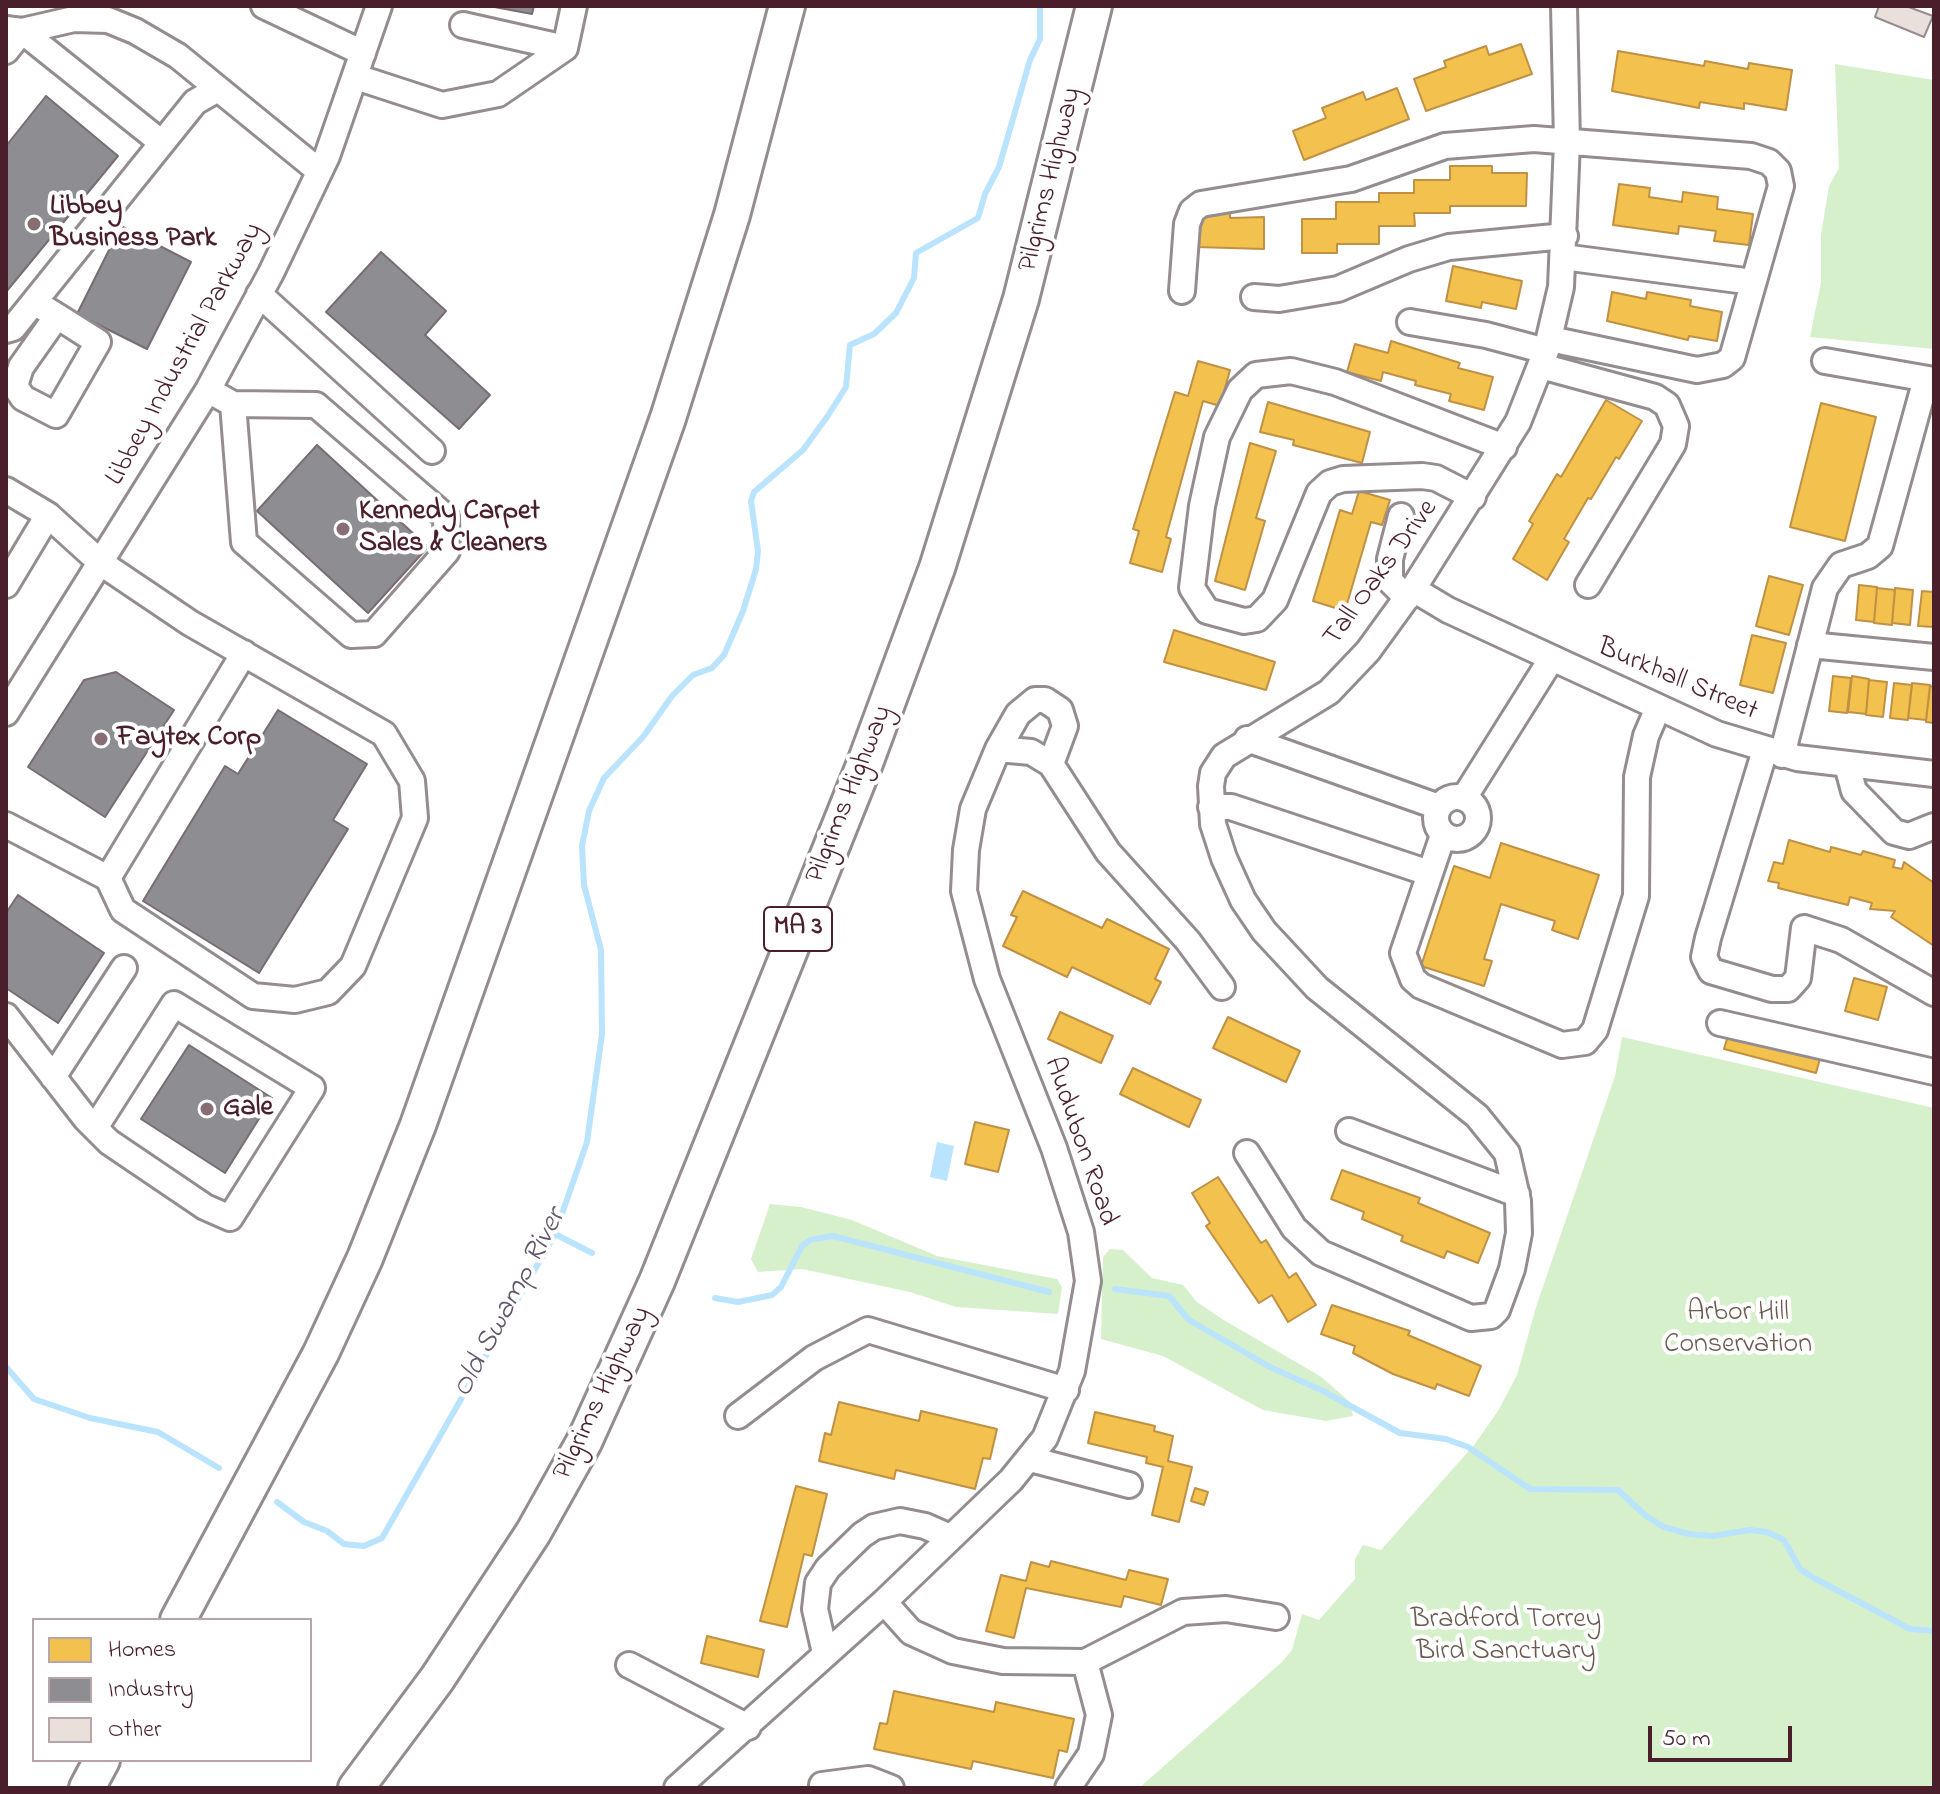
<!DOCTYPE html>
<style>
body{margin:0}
#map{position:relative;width:1940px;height:1794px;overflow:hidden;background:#fff;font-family:"Indie Flower",sans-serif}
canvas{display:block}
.frame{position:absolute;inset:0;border:8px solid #4a1f2b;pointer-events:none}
.legend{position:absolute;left:32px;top:1618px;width:280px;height:144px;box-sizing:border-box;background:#fff;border:2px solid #b7a5aa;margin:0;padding:10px 14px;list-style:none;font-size:24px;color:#4a1f2b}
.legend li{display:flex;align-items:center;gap:16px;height:40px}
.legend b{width:40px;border:2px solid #b7a5aa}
.scale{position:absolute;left:1648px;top:1726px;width:144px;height:36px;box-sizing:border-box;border:4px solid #4a1f2b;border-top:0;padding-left:10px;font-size:24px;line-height:28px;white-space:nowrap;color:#4a1f2b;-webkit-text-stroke:6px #fff;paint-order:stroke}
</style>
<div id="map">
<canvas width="1940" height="1794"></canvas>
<div class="frame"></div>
<ul class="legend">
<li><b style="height:22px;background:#f2c14e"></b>Homes</li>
<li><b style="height:22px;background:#8d8d92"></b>Industry</li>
<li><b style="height:22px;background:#eae0db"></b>Other</li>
</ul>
<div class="scale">50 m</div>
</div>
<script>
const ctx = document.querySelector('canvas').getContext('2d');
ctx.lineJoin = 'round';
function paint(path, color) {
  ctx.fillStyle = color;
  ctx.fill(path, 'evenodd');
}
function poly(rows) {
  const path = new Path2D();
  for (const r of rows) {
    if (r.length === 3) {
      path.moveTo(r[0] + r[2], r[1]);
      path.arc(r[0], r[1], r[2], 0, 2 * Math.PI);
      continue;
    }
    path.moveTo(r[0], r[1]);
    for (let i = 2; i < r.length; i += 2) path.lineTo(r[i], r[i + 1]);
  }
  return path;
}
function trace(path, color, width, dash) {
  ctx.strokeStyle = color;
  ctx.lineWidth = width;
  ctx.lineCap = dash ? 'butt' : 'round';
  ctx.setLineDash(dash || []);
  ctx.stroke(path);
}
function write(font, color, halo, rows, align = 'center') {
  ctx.font = font + ' "Indie Flower",sans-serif';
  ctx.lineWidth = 8;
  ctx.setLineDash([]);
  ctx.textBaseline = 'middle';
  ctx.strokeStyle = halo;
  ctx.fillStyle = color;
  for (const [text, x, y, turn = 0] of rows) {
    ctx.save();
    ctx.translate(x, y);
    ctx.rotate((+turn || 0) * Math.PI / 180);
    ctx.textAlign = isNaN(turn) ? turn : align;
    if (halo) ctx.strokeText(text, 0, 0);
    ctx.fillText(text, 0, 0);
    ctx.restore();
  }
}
paint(poly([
 [1835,64,1934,80,1934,349,1810,337,1821,282,1821,235,1829,186,1839,168],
 [1622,1037,1934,1108,1934,1788,1139,1788,1282,1662,1292,1650,1302,1614,1319,1620,1355,1579,1355,1559,1363,1545,1381,1550,1474,1445,1498,1411,1517,1375,1536,1307,1615,1076],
 [770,1204,801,1207,852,1220,937,1256,1057,1279,1062,1287,1058,1314,956,1307,910,1292,802,1269,758,1272,751,1259],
 [1110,1249,1123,1250,1152,1278,1183,1285,1197,1302,1222,1319,1320,1376,1349,1401,1353,1416,1326,1421,1263,1410,1163,1356,1101,1339,1103,1257]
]), '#d7f0cc');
paint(poly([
 [937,1142,954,1146,947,1181,930,1177]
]), '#bae3fe');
const homes = poly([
 [1521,44,1532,74,1426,111,1414,79,1446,67,1444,61,1486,46,1489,55,1521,44],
 [1618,51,1704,66,1705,61,1748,69,1749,63,1792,70,1786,110,1744,103,1744,109,1700,102,1699,108,1612,91,1618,51],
 [1397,88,1409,119,1304,160,1293,131,1326,118,1322,108,1363,92,1366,100,1397,88],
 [1450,166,1492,166,1492,173,1527,173,1526,206,1450,206,1450,213,1414,213,1415,226,1379,226,1379,244,1337,244,1337,253,1302,253,1302,219,1336,219,1336,202,1379,202,1379,193,1414,193,1414,180,1450,180,1450,166],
 [1619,184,1650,188,1649,197,1682,202,1683,192,1718,197,1717,209,1753,214,1749,245,1714,241,1716,231,1679,226,1678,234,1613,225,1619,184],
 [1230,213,1230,218,1264,217,1264,249,1196,247,1195,214,1230,213],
 [1453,266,1522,281,1516,309,1482,302,1481,308,1446,301,1453,266],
 [1612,292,1646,299,1647,292,1691,300,1690,306,1722,312,1717,341,1689,336,1688,340,1607,321,1612,292],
 [1391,341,1460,363,1458,368,1493,377,1484,410,1449,401,1451,394,1415,385,1416,381,1383,372,1381,381,1347,372,1355,344,1388,353,1391,341],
 [1198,361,1230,370,1220,406,1203,401,1166,537,1171,539,1162,572,1130,563,1139,531,1133,529,1175,392,1188,396,1198,361],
 [1606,400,1642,421,1619,459,1616,457,1591,499,1588,498,1564,539,1569,542,1547,580,1513,559,1533,524,1529,521,1557,474,1561,477,1606,400],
 [1268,402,1370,432,1362,463,1293,445,1294,440,1260,432,1268,402],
 [1821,403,1876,417,1845,541,1790,527,1821,403],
 [1250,443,1276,451,1256,518,1265,521,1245,590,1215,581,1250,443],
 [1359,491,1390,500,1382,525,1371,522,1345,611,1313,601,1340,510,1352,514,1359,491],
 [1769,576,1803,585,1789,635,1756,626,1769,576],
 [1859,585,1877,587,1874,622,1856,620,1859,585],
 [1877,588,1895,590,1892,625,1874,623,1877,588],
 [1895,588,1913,590,1910,625,1892,623,1895,588],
 [1922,591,1934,592,1934,627,1918,626,1922,591],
 [1174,630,1275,662,1266,690,1164,662,1174,630],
 [1752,635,1786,643,1773,693,1740,685,1752,635],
 [1833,676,1851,678,1847,713,1829,711,1833,676],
 [1852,676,1869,679,1866,714,1848,712,1852,676],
 [1869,680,1887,682,1883,717,1866,715,1869,680],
 [1894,683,1912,685,1908,720,1890,718,1894,683],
 [1912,683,1930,685,1926,720,1908,718,1912,683],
 [1930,686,1934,687,1934,723,1926,722,1930,686],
 [1789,840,1830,852,1831,847,1861,855,1863,851,1895,860,1893,867,1902,869,1904,862,1934,883,1934,946,1891,917,1895,911,1870,909,1872,903,1850,897,1848,905,1778,888,1779,883,1768,881,1774,862,1783,864,1789,840],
 [1501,843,1599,875,1578,939,1552,930,1555,921,1501,904,1484,959,1492,961,1484,986,1421,966,1454,866,1490,878,1501,843],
 [1023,891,1102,928,1107,919,1169,949,1155,979,1161,982,1150,1004,1072,967,1067,977,1003,946,1017,917,1011,915,1023,891],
 [1854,978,1887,987,1878,1020,1845,1011,1854,978],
 [1060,1012,1113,1036,1101,1063,1048,1039,1060,1012],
 [1228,1017,1300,1051,1286,1082,1213,1048,1228,1017],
 [1729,1032,1821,1055,1816,1073,1724,1049,1729,1032],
 [1133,1068,1201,1100,1189,1127,1120,1094,1133,1068],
 [975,1122,1009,1130,998,1172,965,1164,975,1122],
 [1342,1170,1420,1198,1418,1203,1490,1233,1478,1263,1447,1251,1444,1258,1401,1241,1403,1236,1362,1219,1364,1212,1331,1199,1342,1170],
 [1218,1177,1261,1243,1266,1240,1289,1278,1296,1273,1316,1305,1288,1322,1272,1295,1259,1303,1206,1226,1210,1223,1192,1193,1218,1177],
 [1332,1305,1410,1331,1408,1335,1481,1366,1469,1396,1437,1384,1435,1389,1393,1374,1353,1353,1355,1346,1321,1334,1332,1305],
 [839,1402,919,1421,921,1411,997,1429,990,1459,983,1458,975,1489,896,1470,894,1479,819,1461,825,1433,831,1435,839,1402],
 [1095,1412,1155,1426,1154,1431,1173,1436,1168,1461,1192,1467,1179,1522,1152,1515,1163,1467,1146,1463,1147,1457,1088,1443,1095,1412],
 [796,1486,827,1494,812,1556,804,1554,787,1627,760,1621,796,1486],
 [1195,1488,1208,1492,1204,1505,1191,1501,1195,1488],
 [1051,1561,1126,1580,1129,1570,1168,1579,1161,1605,1124,1596,1121,1607,1026,1588,1014,1638,986,1631,1001,1575,1026,1581,1031,1562,1049,1567,1051,1561],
 [707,1636,764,1650,758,1677,701,1663,707,1636],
 [894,1691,994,1712,996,1702,1074,1719,1067,1752,1059,1750,1053,1778,973,1761,971,1769,874,1749,880,1723,887,1724,894,1691]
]);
paint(homes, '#f2c14e');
trace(homes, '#c09044', 2);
const industry = poly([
 [489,6,534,6,532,14,489,6],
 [46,96,118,156,6,292,6,146,46,96],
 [121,226,191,262,147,349,77,314,121,226],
 [381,252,446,311,425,335,490,395,459,429,326,312,381,252],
 [317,445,428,547,368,613,257,511,317,445],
 [116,672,174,710,105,817,28,767,84,680,116,672],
 [278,710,367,764,333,820,348,829,259,973,143,901,225,766,238,774,278,710],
 [18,895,104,953,58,1023,6,988,6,913,18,895],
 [189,1045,272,1098,225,1173,141,1119,189,1045]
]);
paint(industry, '#8d8d92');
trace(industry, '#796c73', 2);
trace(poly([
 [555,1234,592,1253],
 [1115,1289,1169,1296,1189,1320,1270,1367,1323,1391,1400,1433,1446,1439,1468,1447,1530,1489,1618,1490,1646,1516,1664,1527,1689,1534,1713,1536,1750,1530,1767,1532,1784,1540,1800,1569,1814,1578,1910,1629,1934,1631],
 [715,1298,738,1302,772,1295,781,1287,802,1246,810,1240,833,1236,1049,1292],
 [6,1367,34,1399,90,1418,158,1432,219,1468],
 [277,1502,304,1522,327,1531,344,1544,364,1546,382,1538,555,1234,587,1142,602,1034,601,950,584,885,582,846,589,811,604,778,643,737,672,696,693,675,712,668,724,655,743,611,756,569,758,551,751,501,754,492,803,450,827,417,846,387,850,345,874,334,896,313,914,278,916,253,978,218,985,194,999,167,1030,60,1040,39,1040,6]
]), '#bae3fe', 6);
const building = poly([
 [1879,6,1906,6,1933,16,1924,37,1875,17,1879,6]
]);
paint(building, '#eae0db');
trace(building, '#948c8e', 2);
const minor = poly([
 [264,6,363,53],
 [463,25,565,48],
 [6,29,22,31,74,19,108,20,135,31,178,56,319,171],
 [22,31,162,143],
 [6,51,22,31],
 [356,77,442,105,498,94,565,48,574,6],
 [1563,257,1753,282],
 [1182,291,1187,224,1192,211,1201,204,1351,179,1445,146,1534,139,1751,156,1769,162,1778,171,1781,186,1732,358,1723,365,1697,370,1550,339],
 [259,294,432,451],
 [1254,297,1279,299,1338,289,1409,259,1449,247,1565,236],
 [34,302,57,316,98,342,56,415,23,398,15,386,21,367,57,316],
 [1410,322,1486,335,1546,351],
 [6,330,13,328,195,102,216,90],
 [1825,361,1934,380],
 [1541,366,1655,397,1667,405,1676,426,1673,444,1588,585],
 [208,390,233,404,316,405,446,517,447,551,374,634,351,635,244,542,233,404],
 [6,490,48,515],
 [1473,497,1436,478,1422,476,1343,479,1330,483,1319,493,1275,600,1257,619,1244,621,1207,611,1192,588,1202,506,1217,437,1240,390,1256,375,1291,371,1335,382,1504,447],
 [1401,516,1390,559,1390,581,1407,598],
 [6,585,48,515,101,563,190,623,384,734,412,781,415,818,353,966,328,992,295,1000,253,996,123,910,108,878,6,825],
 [1413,589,1448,610,1717,734,1797,758,1934,774],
 [1810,645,1934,657],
 [6,713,208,390,271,273,327,156,379,6],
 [1247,739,1439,807],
 [998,749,1018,714,1035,700,1045,700,1060,710,1065,726,1051,764],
 [1765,750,1708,938,1704,957,1711,971,1772,989,1788,989,1798,978,1804,928,1841,940,1934,993],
 [1782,755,1825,588,1841,565,1868,556,1880,546,1926,379],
 [1847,765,1854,791,1894,832,1909,836,1934,826],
 [1457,818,21],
 [1464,798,1552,658],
 [1211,807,1231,807,1429,873],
 [1443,835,1403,953,1413,979,1421,986,1562,1045,1585,1042,1595,1030,1636,896,1637,777,1646,736,1658,708],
 [108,878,244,653],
 [6,1016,86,1119,109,1142,205,1207,230,1218,312,1088,174,1004,95,1128],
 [1720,1023,1934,1072],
 [53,1077,124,968],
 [1349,1131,1517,1194],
 [1247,1153,1294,1228,1321,1253,1471,1318,1491,1316,1497,1310,1512,1269,1519,1233,1518,1201,1507,1153,1477,1116,1317,988,1264,931,1243,900,1224,858,1213,824,1211,786,1213,773,1224,756,1329,692,1368,651,1413,589,1518,422,1546,351,1561,287,1567,142,1564,6],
 [738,1416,814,1358,868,1330,1066,1390],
 [1030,1459,1129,1485],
 [884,1602,911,1632,953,1651,1003,1661,1085,1662,1099,1715,1091,1754,1068,1788],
 [825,1653,815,1609,818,1583,828,1568,862,1535,874,1527,900,1521,925,1526,950,1537],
 [1085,1662,1183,1612,1226,1609,1276,1617],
 [629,1665,748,1727],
 [822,1785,868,1779,891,1788],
 [677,1788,884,1602,1011,1480,1045,1438,1072,1371,1088,1281,1081,1232,1054,1148,987,979,964,891,966,850,973,809,998,749,1031,752,1051,764,1108,852,1188,941,1222,987]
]);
const highway = poly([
 [178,1620,321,1353,365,1258,418,1125,668,418,732,215,787,6],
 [87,1788,102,1760],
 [356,1788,437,1679,533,1533,584,1442,657,1281,865,763,937,568,1021,299,1094,6]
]);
trace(minor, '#948c8e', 30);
trace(highway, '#948c8e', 40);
trace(minor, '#fff', 24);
trace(highway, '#fff', 34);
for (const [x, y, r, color] of [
 [34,224,8,"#896d75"],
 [343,529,8,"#896d75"],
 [101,739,8,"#896d75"],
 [207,1109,8,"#896d75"]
]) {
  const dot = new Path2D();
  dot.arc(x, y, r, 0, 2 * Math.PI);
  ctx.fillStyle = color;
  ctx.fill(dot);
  trace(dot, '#fff', 3);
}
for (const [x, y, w] of [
 [798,929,68]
]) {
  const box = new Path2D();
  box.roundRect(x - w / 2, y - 22, w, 44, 6);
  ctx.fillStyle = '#fff';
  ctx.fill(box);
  trace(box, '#4a1f2b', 2);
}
write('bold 26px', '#4a1f2b', null, [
 ["MA 3",798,929]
]);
write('28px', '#4a1f2b', '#fff', [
 ["Pilgrims Highway",1052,180,-76],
 ["Libbey Industrial Parkway",186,355,-61],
 ["Tall Oaks Drive",1382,574,-54],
 ["Burkhall Street",1677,681,23],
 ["Pilgrims Highway",851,795,-68],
 ["Audubon Road",1079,1142,71],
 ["Pilgrims Highway",604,1394,-64]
]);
write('bold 28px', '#4a1f2b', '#fff', [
 ["Libbey",50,208],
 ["Business Park",50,240],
 ["Kennedy Carpet",359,513],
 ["Sales & Cleaners",359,545],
 ["Faytex Corp",117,739],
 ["Gale",223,1109]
], 'left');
write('28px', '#6a5a4f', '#fff', [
 ["Arbor Hill",1738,1314],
 ["Conservation",1738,1346],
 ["Bradford Torrey",1506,1621],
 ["Bird Sanctuary",1506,1653]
]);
write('italic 30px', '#63566a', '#fff', [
 ["Old Swamp River",511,1304,-62]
]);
</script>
